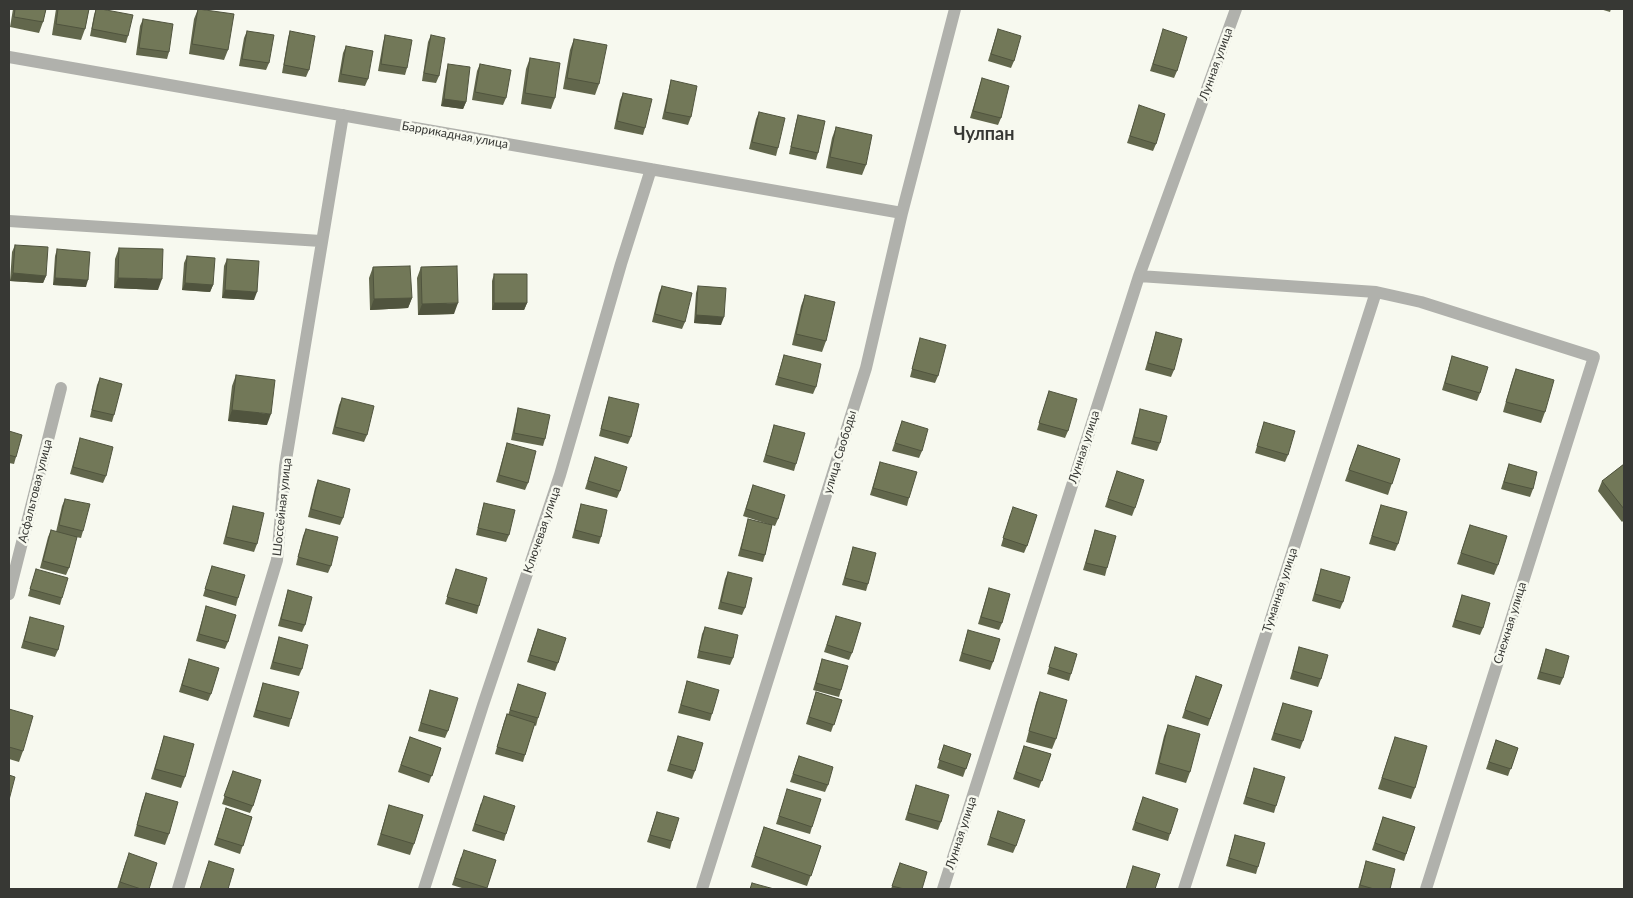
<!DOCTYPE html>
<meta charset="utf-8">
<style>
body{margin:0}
#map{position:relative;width:1633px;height:898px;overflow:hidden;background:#f7f9ef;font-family:Lato,sans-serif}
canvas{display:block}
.frame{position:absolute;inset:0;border:10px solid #373834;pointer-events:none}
</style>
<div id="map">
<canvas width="1633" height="898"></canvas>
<div class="frame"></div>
</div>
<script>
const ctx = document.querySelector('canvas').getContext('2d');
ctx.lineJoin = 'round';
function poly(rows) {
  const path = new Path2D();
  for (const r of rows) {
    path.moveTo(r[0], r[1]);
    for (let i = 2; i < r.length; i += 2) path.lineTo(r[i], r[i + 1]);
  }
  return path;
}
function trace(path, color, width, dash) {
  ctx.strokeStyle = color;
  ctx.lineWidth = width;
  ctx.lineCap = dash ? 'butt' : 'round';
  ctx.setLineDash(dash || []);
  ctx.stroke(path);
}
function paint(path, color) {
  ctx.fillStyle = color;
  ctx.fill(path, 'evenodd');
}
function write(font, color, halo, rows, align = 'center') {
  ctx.font = font + ' Lato,sans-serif';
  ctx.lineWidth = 5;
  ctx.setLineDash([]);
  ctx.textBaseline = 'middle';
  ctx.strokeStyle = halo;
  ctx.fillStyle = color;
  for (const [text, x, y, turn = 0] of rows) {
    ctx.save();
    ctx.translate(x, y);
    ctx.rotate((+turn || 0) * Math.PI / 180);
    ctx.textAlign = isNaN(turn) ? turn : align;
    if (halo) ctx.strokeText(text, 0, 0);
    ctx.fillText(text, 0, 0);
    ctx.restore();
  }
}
trace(poly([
 [9,57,902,213],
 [9,221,321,241],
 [1139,276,1376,292,1421,302,1594,357,1426,889],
 [9,594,61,388],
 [178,889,277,560,285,466,343,115],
 [424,889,483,705,560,475,621,264,651,169],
 [702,889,866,368,902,213,955,9],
 [943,889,1139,276,1236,9],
 [1184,889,1376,292]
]), '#b0b1ac', 12);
paint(poly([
 [13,9,46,9,43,22,39,33,10,27],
 [56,9,89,9,85,29,81,40,52,35],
 [96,9,128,36,126,43,90,36,94,15],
 [198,9,228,50,224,60,189,54,194,19],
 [1600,9,1611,9,1610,12],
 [143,19,169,52,167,59,136,55,140,26],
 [998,29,1014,61,1011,68,988,61],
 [247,31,269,63,266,70,239,66,244,38],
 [290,31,309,70,306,77,282,73,288,38],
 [385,35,407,68,405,75,378,71,383,43],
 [431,35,439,76,436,83,422,81,428,42],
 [1161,37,1177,71,1174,78,1150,71],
 [574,39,599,84,595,95,563,89,570,50],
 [346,46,368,79,365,86,338,82,343,53],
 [530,58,555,98,551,109,521,104,526,69],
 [448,64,466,102,463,109,441,106,446,72],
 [480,64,506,98,503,105,472,100,477,71],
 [982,78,1001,118,998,125,970,118],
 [671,80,691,117,688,125,662,119,669,88],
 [623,93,645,128,643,135,614,129,620,100],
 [759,112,778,148,776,156,749,149,756,119],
 [1137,113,1156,144,1153,151,1127,143],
 [798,115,818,153,816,160,789,154,796,122],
 [836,127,866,165,862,175,826,168,832,138],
 [15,245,46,276,43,283,10,281,12,252],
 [119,248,158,290,114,288,115,259],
 [57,249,86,287,53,285,55,256],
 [187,256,213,285,210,292,182,290,184,263],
 [227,259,254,300,222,298,224,266],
 [373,267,412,298,408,308,370,310,369,278],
 [421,267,454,314,418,315,417,278],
 [494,274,527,303,524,310,492,310,492,281],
 [662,286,685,322,682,329,652,322,659,293],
 [698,286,721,325,694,323,696,293],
 [805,295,826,341,822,352,792,345,801,306],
 [1156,332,1174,370,1171,377,1145,370],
 [920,338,938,376,935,383,910,377],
 [784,355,816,387,813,394,775,385],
 [1452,356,1480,393,1477,401,1442,390],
 [1516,369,1545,412,1541,423,1503,412,1512,380],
 [236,375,267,425,228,421,232,386],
 [100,378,114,415,112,422,90,417,97,385],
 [1049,391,1068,431,1065,438,1037,430],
 [609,397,631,437,628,444,599,436,607,404],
 [342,398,367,435,364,442,332,434,339,405],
 [518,408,545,439,543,446,511,440,516,416],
 [1140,409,1160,443,1157,451,1131,444,1138,417],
 [902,421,922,451,919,458,892,451],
 [1264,422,1288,455,1285,462,1255,453],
 [774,425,796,464,794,471,763,462],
 [9,431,16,457,14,464,9,463],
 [80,438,106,476,103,483,70,474],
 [507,443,528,483,525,490,496,482],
 [1358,445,1400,459,1388,495,1345,481],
 [595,457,620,491,617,498,585,489],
 [880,462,909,498,907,506,870,495],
 [1509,464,1533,489,1530,497,1501,489],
 [1624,464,1624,520,1622,522,1598,491,1602,481],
 [1117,471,1135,508,1132,516,1105,507],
 [318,480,343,518,340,525,308,517,315,488],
 [753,485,778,519,775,526,772,525,765,555,763,562,738,556,746,527,748,519,771,525,743,516],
 [65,499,83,531,81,538,76,537,69,568,66,575,40,568,48,537,51,530,56,532,62,506],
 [484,503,509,535,506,542,476,535,482,510],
 [581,504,601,537,599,544,572,538,579,511],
 [1381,505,1398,544,1395,551,1369,544],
 [233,506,257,544,254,552,223,544,231,513],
 [1010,515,1027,546,1024,553,1001,546],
 [1470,525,1498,565,1494,575,1457,564],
 [306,529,331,566,328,573,296,565,303,536],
 [1095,530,1107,568,1105,576,1083,570],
 [853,547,868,584,866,591,842,585],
 [212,566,238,598,236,606,203,596],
 [36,569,62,598,60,605,28,596],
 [456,569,479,606,477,614,445,604],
 [1321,569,1343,602,1340,609,1312,601],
 [728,572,745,608,742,615,718,609,725,579],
 [989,588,1002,623,999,630,978,624],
 [288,590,305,625,302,632,278,626],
 [1462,595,1483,628,1480,635,1452,627],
 [206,606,228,642,225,649,196,641],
 [836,616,852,653,849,660,824,652],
 [30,617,58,650,55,657,21,648],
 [705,627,733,658,730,665,697,658,702,634],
 [968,630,993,662,990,670,959,661],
 [279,637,302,669,299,676,270,669],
 [535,637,558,663,555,671,527,662],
 [1055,647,1071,674,1069,681,1047,674],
 [1299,647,1321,679,1318,687,1290,679],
 [1546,649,1563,678,1560,685,1537,679],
 [189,659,211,694,208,701,179,692],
 [822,659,841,690,839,697,813,690],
 [1196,676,1222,685,1208,726,1182,718],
 [687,681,712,714,710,721,678,713],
 [263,683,291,719,289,727,253,717],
 [430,690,448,731,445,738,418,731],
 [516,692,538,718,536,726,534,725,523,762,495,754,504,722,507,714,508,715],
 [816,692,842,700,831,732,806,724],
 [1040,692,1056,739,1052,749,1026,742,1036,703],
 [1283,703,1303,741,1300,749,1271,740],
 [9,709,23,751,19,762,9,759],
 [1168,725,1190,772,1186,783,1155,774,1164,736],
 [164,736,185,777,181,788,151,779],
 [678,736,695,771,692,779,667,771],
 [410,737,441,748,429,783,398,772],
 [1395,737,1415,788,1411,799,1378,789],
 [1496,740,1518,748,1508,776,1486,769],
 [944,745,971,754,963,777,937,768],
 [1024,746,1051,754,1039,788,1013,779],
 [799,756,828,785,825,792,790,782],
 [1254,768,1276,806,1274,813,1243,804],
 [233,771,253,806,250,813,222,804],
 [916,785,941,822,938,830,905,820],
 [146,793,169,834,165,845,134,836,142,804],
 [785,796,812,827,810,834,776,824],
 [1143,797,1170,834,1168,841,1132,830],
 [481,803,506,834,504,841,472,831],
 [389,805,414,844,410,855,377,845],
 [226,808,252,817,240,854,214,845],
 [998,811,1016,846,1013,853,987,845],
 [657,812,672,841,670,849,647,842],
 [1383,817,1415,827,1404,861,1372,850],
 [764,827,821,846,807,886,751,867],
 [1235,835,1258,867,1256,874,1226,866],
 [461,857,496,860,486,889,465,889,452,885],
 [126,861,149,889,117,889],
 [1366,861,1390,889,1358,889],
 [900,863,922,889,891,889]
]), '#62674c');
paint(poly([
 [444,99,466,102,463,109,441,106],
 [13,273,46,276,43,283,10,281],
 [55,278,88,280,86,287,53,285],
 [118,278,162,279,158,290,114,288],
 [185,283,213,285,210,292,182,290],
 [225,290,257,292,254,300,222,298],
 [412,298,408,308,370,310,374,299],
 [458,303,454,314,418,315,422,304],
 [494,303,527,303,524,310,492,310],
 [696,315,724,317,721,325,694,323],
 [232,410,271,414,267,425,228,421]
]), '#50543e');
const building = poly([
 [15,9,46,9,43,22,14,17,15,9],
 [58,9,89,9,85,29,56,24,58,9],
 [96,9,101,9,133,15,128,36,92,29,96,9],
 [198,9,234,14,228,50,192,44,198,9],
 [143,19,173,24,169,52,139,48,143,19],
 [998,29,1021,36,1014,61,991,54,998,29],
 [1163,29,1187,37,1177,71,1153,64,1163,29],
 [247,31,274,35,269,63,242,59,247,31],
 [290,31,315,36,309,70,284,65,290,31],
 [385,35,412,40,407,68,381,64,385,35],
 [431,35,445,38,439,76,424,73,431,35],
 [574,39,607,45,599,84,567,78,574,39],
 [346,46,373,51,368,79,341,74,346,46],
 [530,58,560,63,555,98,525,93,530,58],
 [448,64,470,67,466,102,444,99,448,64],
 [480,64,511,70,506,98,475,92,480,64],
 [982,78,1009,86,1001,118,973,111,982,78],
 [671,80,697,86,691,117,665,112,671,80],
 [623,93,652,99,645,128,617,121,623,93],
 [1139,105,1165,114,1156,144,1130,136,1139,105],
 [759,112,785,118,778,148,752,142,759,112],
 [798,115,825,121,818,153,791,147,798,115],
 [836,127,872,135,866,165,830,157,836,127],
 [15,245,48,247,46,276,13,273,15,245],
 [119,248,163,249,162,279,118,278,119,248],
 [57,249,90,252,88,280,55,278,57,249],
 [187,256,215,258,213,285,185,283,187,256],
 [227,259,259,261,257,292,225,290,227,259],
 [410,266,412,298,374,299,373,267,410,266],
 [457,266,458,303,422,304,421,267,457,266],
 [494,274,527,274,527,303,494,303,494,274],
 [662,286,692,293,685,322,655,314,662,286],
 [698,286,726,288,724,317,696,315,698,286],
 [805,295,835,302,826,341,796,334,805,295],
 [1156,332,1182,339,1174,370,1148,363,1156,332],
 [920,338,946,345,938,376,912,369,920,338],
 [784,355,821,364,816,387,778,377,784,355],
 [1452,356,1488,367,1480,393,1445,383,1452,356],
 [1516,369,1554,380,1545,412,1506,402,1516,369],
 [236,375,275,380,271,414,232,410,236,375],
 [100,378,122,384,114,415,92,410,100,378],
 [1049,391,1077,399,1068,431,1039,423,1049,391],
 [609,397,639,404,631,437,601,429,609,397],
 [342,398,374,406,367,435,335,427,342,398],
 [518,408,550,415,545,439,514,433,518,408],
 [1140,409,1167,416,1160,443,1134,437,1140,409],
 [902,421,928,429,922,451,895,443,902,421],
 [1264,422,1295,431,1288,455,1257,446,1264,422],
 [774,425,805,433,796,464,766,455,774,425],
 [9,431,22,435,16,457,9,455,9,431],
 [80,438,113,447,106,476,73,467,80,438],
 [507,443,536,451,528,483,499,475,507,443],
 [1358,445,1400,459,1392,484,1349,470,1358,445],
 [595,457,627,467,620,491,588,481,595,457],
 [880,462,917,472,909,498,873,488,880,462],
 [1509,464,1537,472,1533,489,1504,482,1509,464],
 [1624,464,1624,509,1602,481,1624,464],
 [1117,471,1144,480,1135,508,1108,499,1117,471],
 [318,480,350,489,343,518,311,509,318,480],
 [753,485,785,495,778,519,746,509,753,485],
 [65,499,90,504,83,531,59,525,65,499],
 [484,503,515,510,509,535,478,528,484,503],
 [581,504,607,510,601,537,575,530,581,504],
 [1381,505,1407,512,1398,544,1372,536,1381,505],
 [233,506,264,513,257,544,226,537,233,506],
 [1013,507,1037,515,1027,546,1003,538,1013,507],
 [748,519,772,525,765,555,741,549,748,519],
 [1470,525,1507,536,1498,565,1461,553,1470,525],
 [306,529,338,537,331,566,298,557,306,529],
 [51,530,77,537,69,568,43,561,51,530],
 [1095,530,1116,536,1107,568,1086,563,1095,530],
 [853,547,876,553,868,584,845,578,853,547],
 [212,566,245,575,238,598,205,589,212,566],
 [36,569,68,578,62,598,30,589,36,569],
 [456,569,487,578,479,606,447,597,456,569],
 [1321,569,1350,577,1343,602,1315,594,1321,569],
 [728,572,752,578,745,608,721,602,728,572],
 [989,588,1010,594,1002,623,981,617,989,588],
 [288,590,312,597,305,625,281,619,288,590],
 [1462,595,1490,603,1483,628,1455,620,1462,595],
 [206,606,236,615,228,642,199,634,206,606],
 [836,616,861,623,852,653,827,645,836,616],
 [30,617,64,626,58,650,24,641,30,617],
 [705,627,738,635,733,658,699,651,705,627],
 [538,629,566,638,558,663,530,655,538,629],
 [968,630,1000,639,993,662,962,653,968,630],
 [279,637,308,645,302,669,273,662,279,637],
 [1055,647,1077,654,1071,674,1049,667,1055,647],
 [1299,647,1328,655,1321,679,1293,671,1299,647],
 [1546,649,1569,656,1563,678,1540,672,1546,649],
 [189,659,219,668,211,694,182,685,189,659],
 [822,659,848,666,841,690,816,683,822,659],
 [1196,676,1222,685,1210,719,1185,710,1196,676],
 [687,681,719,690,712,714,681,705,687,681],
 [263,683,299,692,291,719,256,710,263,683],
 [518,684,546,693,538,718,510,710,518,684],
 [430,690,458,698,448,731,421,723,430,690],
 [816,692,842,700,834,725,809,717,816,692],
 [1040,692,1067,700,1056,739,1029,731,1040,692],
 [1283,703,1312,711,1303,741,1274,733,1283,703],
 [9,709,33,716,23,751,9,747,9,709],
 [507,714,535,723,525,755,497,747,507,714],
 [1168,725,1200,734,1190,772,1159,763,1168,725],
 [164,736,194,744,185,777,155,769,164,736],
 [678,736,703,743,695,771,670,764,678,736],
 [410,737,441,748,432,776,401,765,410,737],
 [1395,737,1427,746,1415,788,1382,778,1395,737],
 [1496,740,1518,748,1511,769,1489,762,1496,740],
 [944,745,971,754,966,769,939,760,944,745],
 [1024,746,1051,754,1042,781,1016,772,1024,746],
 [799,756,833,767,828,785,793,774,799,756],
 [1254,768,1285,777,1276,806,1246,797,1254,768],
 [233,771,261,780,253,806,224,796,233,771],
 [9,775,15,777,9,800,9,775],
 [916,785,949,795,941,822,908,813,916,785],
 [787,789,821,799,812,827,779,816,787,789],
 [146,793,178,802,169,834,137,825,146,793],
 [484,796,515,806,506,834,475,824,484,796],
 [1143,797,1178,809,1170,834,1135,822,1143,797],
 [389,805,423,815,414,844,381,834,389,805],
 [226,808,252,817,243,846,217,838,226,808],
 [998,811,1025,820,1016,846,990,837,998,811],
 [657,812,679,818,672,841,650,835,657,812],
 [1383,817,1415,827,1406,854,1375,843,1383,817],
 [764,827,821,846,811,876,755,856,764,827],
 [1235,835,1265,843,1258,867,1229,858,1235,835],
 [464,850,496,860,487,888,455,878,464,850],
 [129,853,157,863,149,889,141,889,120,882,129,853],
 [209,861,234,869,228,889,200,889,209,861],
 [1366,861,1395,869,1390,889,1374,889,1360,885,1366,861],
 [900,863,927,872,922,889,904,889,892,886,900,863],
 [1133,866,1160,874,1155,889,1126,889,1133,866],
 [752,883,774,889,750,889,752,883]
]);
paint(building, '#727858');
trace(building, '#50543e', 1);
write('12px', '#373834', '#f7f9ef', [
 ["Лунная улица",1216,64,-70],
 ["Баррикадная улица",455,135,10],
 ["Лунная улица",1084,447,-72],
 ["улица Свободы",840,452,-73],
 ["Асфальтовая улица",35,491,-76],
 ["Шоссейная улица",282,507,-84],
 ["Ключевая улица",542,530,-71],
 ["Туманная улица",1280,590,-72],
 ["Снежная улица",1510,623,-73],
 ["Лунная улица",961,833,-72]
]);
write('bold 18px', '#373834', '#f7f9ef', [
 ["Чулпан",984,134]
]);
</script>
